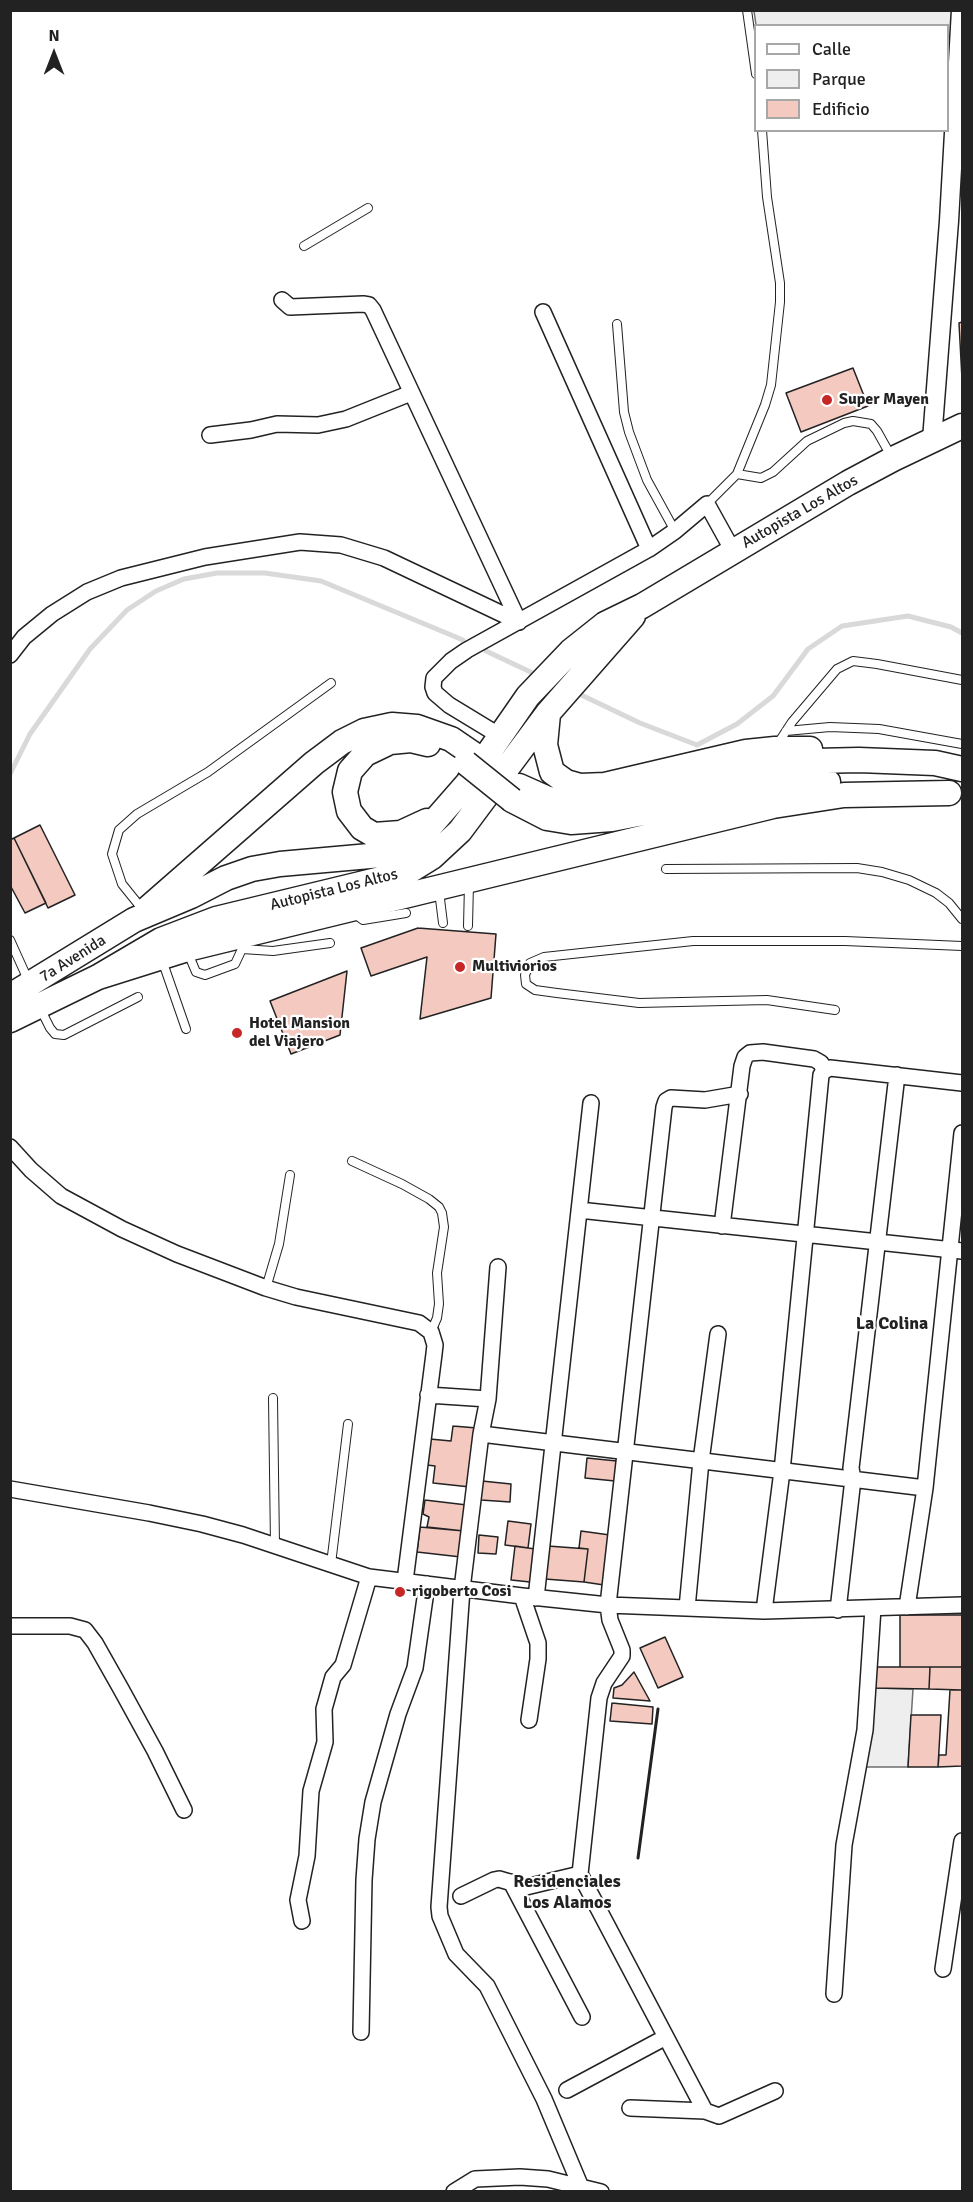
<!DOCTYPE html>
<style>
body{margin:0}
#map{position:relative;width:973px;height:2202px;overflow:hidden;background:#fff;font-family:Signika,sans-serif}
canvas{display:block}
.frame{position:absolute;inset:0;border:12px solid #222;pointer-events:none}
.legend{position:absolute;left:754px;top:24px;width:195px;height:108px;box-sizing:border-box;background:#fff;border:2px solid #a7a7a7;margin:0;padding:8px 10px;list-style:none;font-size:18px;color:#222}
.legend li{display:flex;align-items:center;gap:12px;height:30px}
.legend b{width:30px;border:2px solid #a7a7a7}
.north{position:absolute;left:24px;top:24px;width:60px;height:60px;-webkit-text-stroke:4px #fff;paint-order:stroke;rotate:0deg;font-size:16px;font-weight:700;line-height:24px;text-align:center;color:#222}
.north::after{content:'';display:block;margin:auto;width:21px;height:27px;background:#222;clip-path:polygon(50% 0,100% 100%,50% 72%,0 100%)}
</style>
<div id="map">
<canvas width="973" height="2202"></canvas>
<div class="frame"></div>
<ul class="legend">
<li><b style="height:8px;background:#fff"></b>Calle</li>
<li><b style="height:16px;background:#eee"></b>Parque</li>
<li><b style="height:16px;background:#f3c9c0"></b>Edificio</li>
</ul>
<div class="north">N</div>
</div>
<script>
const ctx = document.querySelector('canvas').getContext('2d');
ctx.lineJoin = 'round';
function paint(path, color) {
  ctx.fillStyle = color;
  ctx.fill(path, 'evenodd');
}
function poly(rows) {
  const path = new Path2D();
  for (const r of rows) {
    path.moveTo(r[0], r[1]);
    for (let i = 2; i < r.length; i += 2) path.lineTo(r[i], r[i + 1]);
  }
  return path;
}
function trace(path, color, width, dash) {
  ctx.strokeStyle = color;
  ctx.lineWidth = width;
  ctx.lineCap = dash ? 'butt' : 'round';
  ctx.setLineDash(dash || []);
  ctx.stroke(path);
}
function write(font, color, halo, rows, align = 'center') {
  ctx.font = font + ' Signika,sans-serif';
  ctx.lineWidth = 4.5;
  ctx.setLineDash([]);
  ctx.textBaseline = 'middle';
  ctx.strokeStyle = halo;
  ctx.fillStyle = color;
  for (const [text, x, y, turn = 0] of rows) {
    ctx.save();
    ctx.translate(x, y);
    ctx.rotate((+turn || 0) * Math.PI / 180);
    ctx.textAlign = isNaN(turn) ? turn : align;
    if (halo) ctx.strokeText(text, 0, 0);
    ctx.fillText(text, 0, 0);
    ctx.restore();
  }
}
const green = poly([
 [754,11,952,11,950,85,948,85,948,26,756,25,754,11],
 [872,1688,913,1689,908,1767,866,1767,872,1688]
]);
paint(green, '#eee');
trace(green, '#6f6f6f', 1.5);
trace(poly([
 [486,651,539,676],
 [575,692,640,723,697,745,737,724,773,696,808,649,842,626,908,616,951,627,962,633],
 [10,774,30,734,90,649,127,610,156,591,184,579,217,573,265,573,321,581,463,640]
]), '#d9d9d9', 5);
const building = poly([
 [962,322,962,379,959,323,962,322],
 [853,368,868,406,801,432,786,393,853,368],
 [40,825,75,895,48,908,14,838,40,825],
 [14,838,46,903,25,913,10,885,10,840,14,838],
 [418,928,496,934,491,998,420,1019,427,957,371,976,361,948,418,928],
 [347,971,340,1035,291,1054,270,1001,347,971],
 [453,1426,477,1428,470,1487,433,1483,435,1466,427,1465,430,1439,451,1441,453,1426],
 [587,1458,617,1461,615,1481,585,1478,587,1458],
 [482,1481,511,1484,510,1502,481,1500,482,1481],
 [425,1500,467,1505,464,1531,427,1527,429,1517,423,1514,425,1500],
 [508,1521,531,1524,528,1548,505,1545,508,1521],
 [420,1527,464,1531,461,1557,417,1552,420,1527],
 [581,1531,610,1535,604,1585,584,1582,588,1549,579,1548,581,1531],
 [479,1535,498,1537,496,1554,478,1553,479,1535],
 [515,1546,535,1549,530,1582,511,1580,515,1546],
 [548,1546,588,1549,584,1582,545,1579,548,1546],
 [900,1615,962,1615,962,1667,900,1667,900,1615],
 [665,1637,683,1677,658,1688,640,1648,665,1637],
 [874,1667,930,1667,929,1689,872,1688,874,1667],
 [930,1667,962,1667,962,1690,929,1689,930,1667],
 [634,1672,650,1701,613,1698,614,1688,622,1685,634,1672],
 [950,1690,962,1690,962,1766,938,1767,939,1755,946,1755,950,1690],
 [612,1703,653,1707,652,1724,610,1721,612,1703],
 [911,1715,941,1715,938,1767,908,1767,911,1715]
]);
paint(building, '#f3c9c0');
trace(building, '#222', 1.5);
const service = poly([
 [747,10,756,74],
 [304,246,368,208],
 [617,324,624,412,629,432,647,480,675,531],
 [737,474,761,478,773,472,807,441,844,423,853,421,871,424,877,431,891,456],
 [707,504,737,474,765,405,771,385,780,302,780,283,767,197,762,130],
 [786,731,830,727,879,729,962,744],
 [777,745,792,722,837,669,853,661,877,664,962,680],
 [666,869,857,868,882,872,909,880,936,893,949,903,962,919],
 [439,891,443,923],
 [143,910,122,884,112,854,119,830,137,814,208,772,331,683],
 [355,912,359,917,363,920,406,913],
 [468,926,469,884],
 [10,940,29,982],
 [242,949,273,951,330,943],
 [188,953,196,972,205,975,235,964,242,949,240,938],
 [162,960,186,1029],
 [41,1010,50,1028,55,1034,64,1035,138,997],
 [835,1010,767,1000,639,1003,557,993,535,990,526,984,525,975,530,963,544,957,693,941,845,941,962,946],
 [352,1161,402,1184,429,1199,439,1207,442,1213,444,1227,437,1273,439,1304,437,1318,431,1332],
 [266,1288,279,1244,290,1175],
 [273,1398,275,1546],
 [331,1564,348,1424]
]);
const minor = poly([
 [282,300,290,307,363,304,369,305,373,310,519,622],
 [543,312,649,549],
 [210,435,251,430,277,424,318,425,346,419,411,393],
 [10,655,24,637,52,614,87,592,121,578,205,557,300,542,341,545,384,558,519,622],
 [500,736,449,705,435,693,433,687,434,678,451,661,467,650,649,549,675,531,707,504,733,551],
 [10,1147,31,1170,61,1196,122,1229,177,1254,266,1288,296,1297,419,1323,431,1332,435,1345,434,1354,405,1581],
 [579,1210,962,1251],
 [722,1226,742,1066,745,1057,750,1053,763,1052,814,1059,821,1063,824,1071],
 [498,1267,488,1399,481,1434,462,1589,439,1907,440,1916,456,1954,487,1986,544,2099,580,2185],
 [428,1395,488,1399],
 [481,1434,925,1488],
 [10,1489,149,1513,202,1524,243,1535,369,1577,522,1596,608,1605,764,1611,962,1605],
 [522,1596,538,1643,538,1659,529,1720],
 [536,1598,591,1103],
 [907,1607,925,1488,962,1133],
 [687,1608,701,1461,718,1334],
 [838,1610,853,1479,851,1468,897,1075],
 [764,1611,782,1471,821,1075,824,1071,830,1068,962,1083],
 [10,1626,70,1626,85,1630,95,1643,121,1689,155,1751,184,1810],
 [511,1882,582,2017],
 [461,1896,494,1880,499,1879,526,1887,580,1874],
 [302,1921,298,1900,307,1856,311,1791,325,1742,324,1709,333,1677,343,1665,369,1577],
 [943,1969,962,1841],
 [834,1994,844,1845,865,1730,873,1608],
 [361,2032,364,1880,367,1839,373,1802,398,1714,415,1668,427,1584],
 [567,2090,666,2037],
 [630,2108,705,2111,719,2116,775,2091],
 [705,2111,580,1874,599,1698,604,1683,622,1656,622,1650,610,1620,608,1605,664,1107,666,1101,671,1098,705,1100,740,1094],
 [454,2192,475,2179,520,2177,548,2179,601,2192]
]);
const tertiary = poly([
 [932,440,949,221,961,10]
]);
const primary = poly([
 [548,714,545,745,552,772,566,782,580,786,605,785,746,752,775,749,810,749],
 [519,786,546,798,566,804,583,805,600,804,744,770,815,761,859,760,935,763,962,769],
 [512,800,547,818,571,822,612,819,777,787,828,782],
 [427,821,401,833,374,835,362,828,349,811,345,792,350,771,365,754,390,742,411,740,428,744],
 [147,909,314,763,342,742,364,731,392,725,417,727,451,739,473,754],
 [98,977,187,949,773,806,844,795,949,793],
 [10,996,134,920,191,896,226,878,252,869,280,864,381,855,403,850,418,840,467,784,528,696,571,651,605,624,642,606,848,483,893,459,962,426],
 [10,1020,98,977,161,940,216,919,381,879,411,870,432,857,460,831,548,713,633,616]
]);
trace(service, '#222', 10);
trace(minor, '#222', 18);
trace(tertiary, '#222', 21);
trace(primary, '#222', 27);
trace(service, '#fff', 8);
trace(minor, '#fff', 15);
trace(tertiary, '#fff', 18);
trace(primary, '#fff', 24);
const primaryBridge = poly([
 [466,763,512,800]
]);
trace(primaryBridge, '#222', 27, []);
trace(primaryBridge, '#fff', 24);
trace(poly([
 [638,1858,658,1709]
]), '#222', 3);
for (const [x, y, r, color] of [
 [827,400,6,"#c62828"],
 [460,967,6,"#c62828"],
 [237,1033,6,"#c62828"],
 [400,1592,6,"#c62828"]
]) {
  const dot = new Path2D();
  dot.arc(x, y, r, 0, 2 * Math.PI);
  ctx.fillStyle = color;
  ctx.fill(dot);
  trace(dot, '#fff', 2);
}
write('bold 16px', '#222', '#fff', [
 ["Super Mayen",839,400],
 ["Multiviorios",472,967],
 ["Hotel Mansion",249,1024],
 ["del Viajero",249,1042],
 ["rigoberto Cosi",412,1592]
], 'left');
write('16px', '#222', '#fff', [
 ["Autopista Los Altos",800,512,-30],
 ["Autopista Los Altos",334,890,-14],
 ["7a Avenida",73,959,-32]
]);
write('bold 18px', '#222', '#fff', [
 ["La Colina",892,1324],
 ["Residenciales",567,1882],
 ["Los Alamos",567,1903]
]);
</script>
